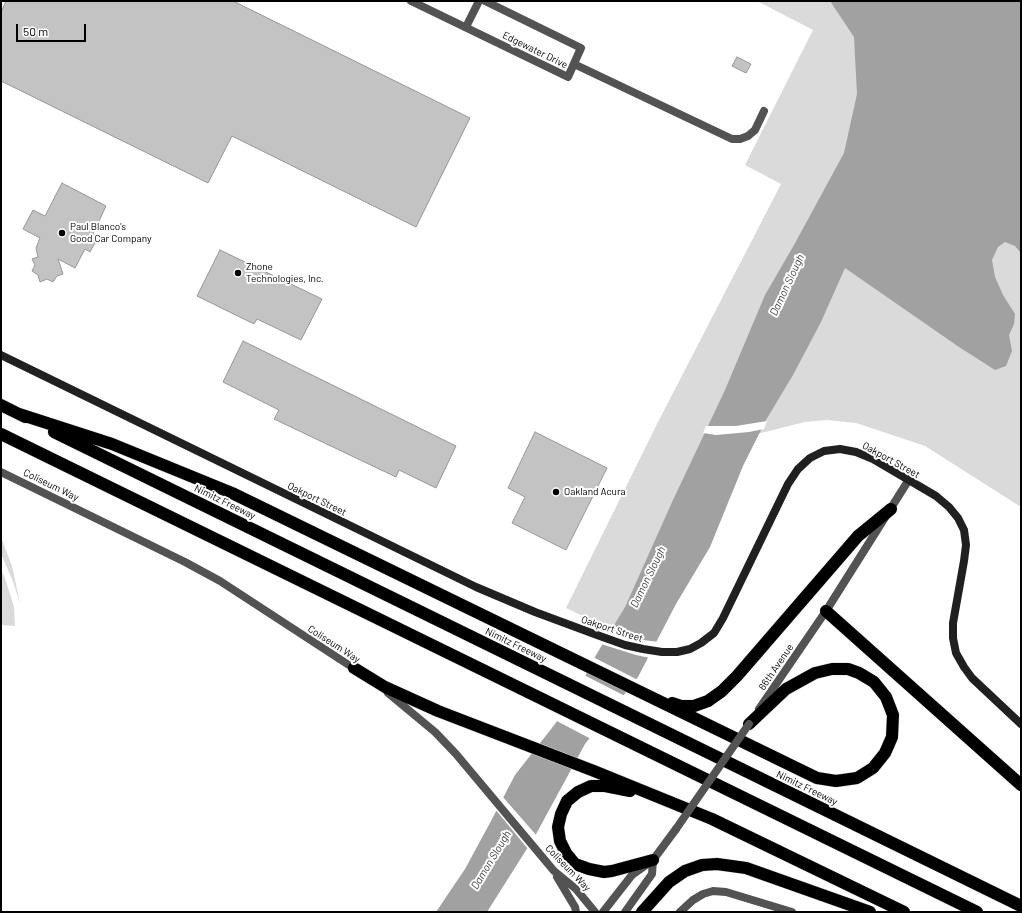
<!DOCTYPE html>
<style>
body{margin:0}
#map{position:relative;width:1022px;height:913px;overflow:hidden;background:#fff;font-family:Barlow,sans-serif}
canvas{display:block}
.frame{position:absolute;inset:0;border:2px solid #000;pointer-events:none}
.scale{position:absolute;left:16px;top:24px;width:70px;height:18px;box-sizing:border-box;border:2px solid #000;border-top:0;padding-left:5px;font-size:12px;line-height:14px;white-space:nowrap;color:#000;-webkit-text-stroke:3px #fff;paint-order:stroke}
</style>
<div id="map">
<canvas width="1022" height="913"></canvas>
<div class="frame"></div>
<div class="scale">50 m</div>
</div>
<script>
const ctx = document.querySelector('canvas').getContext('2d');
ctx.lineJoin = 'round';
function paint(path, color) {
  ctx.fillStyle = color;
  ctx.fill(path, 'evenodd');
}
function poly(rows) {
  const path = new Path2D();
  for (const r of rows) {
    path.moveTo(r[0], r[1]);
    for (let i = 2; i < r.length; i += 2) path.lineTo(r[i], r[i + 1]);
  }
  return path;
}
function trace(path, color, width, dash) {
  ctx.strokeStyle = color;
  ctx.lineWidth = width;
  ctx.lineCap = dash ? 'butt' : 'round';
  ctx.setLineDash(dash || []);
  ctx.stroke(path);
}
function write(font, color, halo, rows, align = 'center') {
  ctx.font = font + ' Barlow,sans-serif';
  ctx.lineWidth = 4;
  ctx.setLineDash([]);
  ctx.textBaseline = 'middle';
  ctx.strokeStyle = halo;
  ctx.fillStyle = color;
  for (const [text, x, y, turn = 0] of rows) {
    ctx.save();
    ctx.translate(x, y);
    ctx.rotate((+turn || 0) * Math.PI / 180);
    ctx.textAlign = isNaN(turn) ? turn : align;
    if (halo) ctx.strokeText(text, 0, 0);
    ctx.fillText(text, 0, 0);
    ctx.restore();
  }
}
paint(poly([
 [757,1,1021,1,1021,507,925,446,856,423,827,420,805,422,745,437,703,437,625,607,612,630,566,608,658,422,781,184,745,165,813,30],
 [1,537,12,566,20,603,12,579,1,554],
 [1,570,5,578,14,607,15,626,1,625]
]), '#dadada');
paint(poly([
 [830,1,1021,1,1021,253,1015,246,1005,242,998,247,992,260,995,277,1003,295,1015,314,1014,324,1009,335,1012,351,1006,366,995,370,959,347,845,268,821,322,793,375,766,420,743,466,710,547,676,604,638,677,585,744,535,836,487,912,436,912,465,869,491,821,515,775,555,724,579,688,596,655,625,607,673,500,725,390,765,295,794,245,844,153,857,94,854,37]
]), '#a1a1a1');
paint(poly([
 [767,421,764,429,749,432,716,435,703,433,706,426,736,426],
 [609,630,643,640,659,642,650,658,636,655,601,644],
 [593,657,638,680,629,692,586,670],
 [584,675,625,696,591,739,555,720,577,687],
 [502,796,537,836,528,849,495,809]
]), '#fff');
const building = poly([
 [6,1,233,1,470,118,416,227,232,136,208,183,1,81,1,12,6,1],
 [737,57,751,64,746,73,732,66,737,57],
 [62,183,106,206,93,234,98,237,90,252,85,249,75,268,58,259,63,274,57,276,53,282,47,279,40,282,38,275,32,271,35,265,32,259,38,257,36,248,40,238,23,229,33,210,45,216,62,183],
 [220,250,322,299,301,340,257,319,254,324,197,296,220,250],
 [243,341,456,446,436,488,399,470,396,477,274,419,279,410,223,382,243,341],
 [535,432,607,468,566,550,512,523,525,497,508,488,535,432]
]);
paint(building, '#c3c3c3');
trace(building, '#979797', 1);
const motorway = poly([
 [1,405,25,417],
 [19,414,112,444,232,493,817,778,836,781,857,778,873,768,885,753,892,737,893,715,886,697,874,682,859,673,848,669,832,669,815,673,786,689,749,724],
 [54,432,1021,906],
 [1,434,977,912],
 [826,611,1021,785],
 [354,668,385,687,438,711,594,771,712,819,904,912],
 [672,703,681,706,694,706,708,701,722,691,737,676,858,536,891,509],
 [630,791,605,786,591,786,578,792,567,801,561,814,558,827,560,841,566,853,575,864,589,869,604,872,612,871,653,860],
 [642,912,669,882,685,871,702,865,717,864,746,868,870,912]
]);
trace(motorway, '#dbdbdb', 13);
trace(poly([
 [411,1,568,77,581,48,485,1],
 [466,27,479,1],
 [574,64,732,139,740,139,748,136,755,130,764,111],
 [680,912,693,900,703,894,713,891,726,892,792,912]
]), '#535353', 8);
trace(poly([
 [1,472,185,562,220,581,358,671],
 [388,693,435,732,456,754,554,871,576,889,595,912],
 [759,709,826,611,908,481],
 [557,877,575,907,576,912],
 [603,912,632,875,653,860,676,829],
 [625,912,652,874,653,860]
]), '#535353', 8);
trace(poly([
 [1,355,476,587,535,612,597,635,625,645,643,649,662,652,677,652,690,649,701,643,714,633,723,618,788,484,798,469,810,458,824,451,840,449,856,452,873,459,936,496,949,507,958,518,964,530,966,545,964,561,953,623,953,638,956,653,964,667,972,678,1021,724]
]), '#202020', 8);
trace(motorway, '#000', 12);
trace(poly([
 [676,829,749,724]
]), '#535353', 8);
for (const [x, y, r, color] of [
 [62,233,4,"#000"],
 [238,273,4,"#000"],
 [556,492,4,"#000"]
]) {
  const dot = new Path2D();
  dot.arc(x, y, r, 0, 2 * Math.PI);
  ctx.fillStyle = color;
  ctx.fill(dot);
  trace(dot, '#fff', 1.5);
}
write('10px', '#000', '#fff', [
 ["Edgewater Drive",535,50,26],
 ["Oakport Street",891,460,29],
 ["Coliseum Way",51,485,26],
 ["Oakport Street",317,499,26],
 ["Nimitz Freeway",225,502,26],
 ["Oakport Street",612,629,18],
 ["Coliseum Way",334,644,33],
 ["Nimitz Freeway",516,645,26],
 ["66th Avenue",776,667,-56],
 ["Nimitz Freeway",807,788,26],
 ["Coliseum Way",568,868,46]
]);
write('10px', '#000', '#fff', [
 ["Paul Blanco's",70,227],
 ["Good Car Company",70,239],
 ["Zhone",246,267],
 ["Technologies, Inc.",246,279],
 ["Oakland Acura",564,492]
], 'left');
write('italic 11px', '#424242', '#fff', [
 ["Damon Slough",787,285,-65],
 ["Damon Slough",648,577,-64],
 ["Damon Slough",491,860,-59]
]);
</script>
